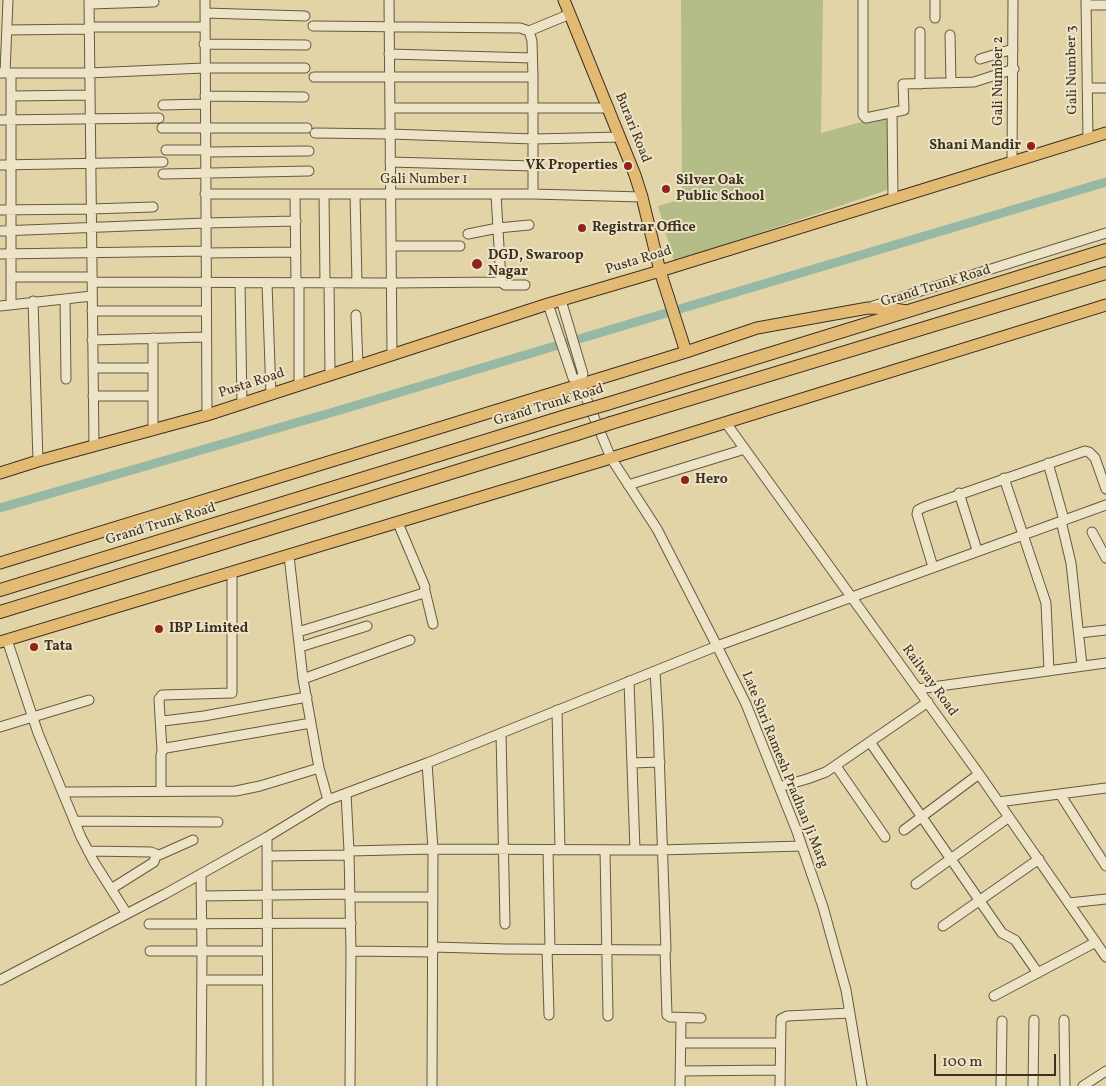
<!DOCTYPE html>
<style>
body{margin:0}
#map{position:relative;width:1106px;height:1086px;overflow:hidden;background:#e3d4a7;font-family:Vollkorn,serif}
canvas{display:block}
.scale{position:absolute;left:934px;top:1054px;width:122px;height:22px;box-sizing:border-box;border:2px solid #3d3021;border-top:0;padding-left:6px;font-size:15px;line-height:18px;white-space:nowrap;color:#3d3021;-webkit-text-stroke:4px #ede3c6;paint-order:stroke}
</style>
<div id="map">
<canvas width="1106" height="1086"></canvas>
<div class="scale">100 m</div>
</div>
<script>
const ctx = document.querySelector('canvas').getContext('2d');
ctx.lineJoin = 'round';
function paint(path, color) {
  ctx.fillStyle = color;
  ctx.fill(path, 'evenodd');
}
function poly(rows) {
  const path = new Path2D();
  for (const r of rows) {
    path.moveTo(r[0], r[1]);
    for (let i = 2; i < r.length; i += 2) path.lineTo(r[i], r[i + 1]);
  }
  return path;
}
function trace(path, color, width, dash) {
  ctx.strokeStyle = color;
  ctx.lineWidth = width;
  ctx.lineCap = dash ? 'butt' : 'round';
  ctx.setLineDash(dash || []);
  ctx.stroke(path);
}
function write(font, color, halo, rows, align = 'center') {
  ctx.font = font + ' Vollkorn,serif';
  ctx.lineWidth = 4;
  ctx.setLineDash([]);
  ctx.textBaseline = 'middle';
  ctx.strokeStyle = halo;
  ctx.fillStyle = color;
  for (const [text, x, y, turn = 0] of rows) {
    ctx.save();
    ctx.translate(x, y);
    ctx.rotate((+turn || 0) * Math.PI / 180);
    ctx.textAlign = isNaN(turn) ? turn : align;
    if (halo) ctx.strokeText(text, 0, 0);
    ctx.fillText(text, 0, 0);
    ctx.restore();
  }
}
paint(poly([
 [681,0,823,0,821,133,890,114,887,190,674,262,658,206,682,199]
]), '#b4bc87');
trace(poly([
 [0,508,337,411,1106,182]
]), '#96b8a4', 9);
const minor = poly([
 [89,0,94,446],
 [205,0,207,415],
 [389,0,392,353],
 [863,0,863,115,866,118,904,110,903,84,974,82,1014,69],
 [935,0,935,18],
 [1086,0,1088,139],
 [89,4,154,2],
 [1086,5,1106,5],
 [205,13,305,16],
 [313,26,520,28,529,31,570,14],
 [89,27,204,27],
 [7,30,89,29],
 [529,31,532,41,533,77,533,194],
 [920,32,920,84],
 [950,35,951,83],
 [204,44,306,45],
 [389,54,532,58],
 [980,59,1013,49],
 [0,73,89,73,204,68,305,68],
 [5,73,8,0],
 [314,77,533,77],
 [1087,88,1106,88],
 [12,96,90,95],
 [205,96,304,97],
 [163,105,205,104],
 [390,108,609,108],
 [892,112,893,198],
 [0,120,159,118],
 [162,128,307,128],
 [315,133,390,134,534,139,620,137],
 [166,150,205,150],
 [205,152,309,151],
 [390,162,533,166],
 [1012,162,1013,0],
 [0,165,163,162],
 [163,174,309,171],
 [205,194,533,194,642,197],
 [295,194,296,283],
 [324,194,325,283],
 [355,194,357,283],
 [496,194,501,282,505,285,525,285],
 [0,210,91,209,153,207],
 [0,231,205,223,296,221],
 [468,234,498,228,529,225],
 [391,246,460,246],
 [205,253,296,252],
 [0,254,205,251],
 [11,277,92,277],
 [92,282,391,283,501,282],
 [240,283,242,404],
 [267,283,271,394],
 [299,283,299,384],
 [329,283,330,374],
 [65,299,66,379],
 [561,300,583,374,579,381],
 [33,301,38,461],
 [548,304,573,378,579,381,611,458,657,529,717,646,746,704,796,829,823,907,846,990,862,1086],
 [11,305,11,73],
 [0,306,92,296],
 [873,306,1106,233],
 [92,311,206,311],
 [356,315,358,365],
 [92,340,206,337],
 [93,368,153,368],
 [93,396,153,396],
 [726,423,979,774,1106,957],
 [153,429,153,338],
 [1048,463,1064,520],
 [1004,478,1046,603,1049,671],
 [628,485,745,449],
 [959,493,977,550],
 [1061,521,1071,563,1082,666],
 [1092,532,1106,558],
 [289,556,303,679,319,768,328,800],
 [933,567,917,514,918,510,924,507,1085,451,1089,452,1095,458,1106,489],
 [425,591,433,624],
 [298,632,424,593,425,587,398,523],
 [1079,633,1106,630],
 [7,640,38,733,81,837,94,862,127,914],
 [300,647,367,626],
 [303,679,410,640],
 [629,681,635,850],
 [918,689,1106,663],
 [557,710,560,850],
 [161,723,163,721,204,716,307,697],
 [0,727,89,700],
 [501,733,505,924],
 [870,742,1002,933,1015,940,1038,973],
 [162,751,159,699,162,695,232,693,232,573],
 [427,763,433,849,660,850,802,846],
 [632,763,660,762],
 [836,766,885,837],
 [779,787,807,779,826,772,928,702],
 [161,791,161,755,162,751,166,748,311,723],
 [63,792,236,791,260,786,319,768],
 [346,793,349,851,351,951,350,1086],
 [1060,794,1106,866],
 [998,802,1106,788],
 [75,821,218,822],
 [904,830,979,774],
 [267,837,268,1086],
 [548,850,550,949],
 [605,850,608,1016],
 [88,851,151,852,156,854,154,862,111,889],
 [349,851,433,849,432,1086],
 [157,856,193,840],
 [267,856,349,855],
 [201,875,202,952,201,1086],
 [916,884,1009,817],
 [201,896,350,894],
 [350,897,433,897],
 [1069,903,1106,899],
 [149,924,351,923],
 [943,926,1039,859],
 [433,947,505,949,666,950,658,723,655,671],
 [547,949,549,1015],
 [665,950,667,1015,670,1017,701,1018],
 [150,951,267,951],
 [351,951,433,952],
 [0,980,165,894,267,837,328,800,427,763,717,646,1106,505],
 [202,980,267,980],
 [994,996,1096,942],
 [1064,1020,1065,1086],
 [682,1043,780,1043],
 [681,1071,780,1070],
 [680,1086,681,1022],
 [780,1086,781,1019,787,1016,850,1013],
 [1001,1086,1002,1021],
 [1033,1086,1034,1020],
 [1083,1086,1106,1071]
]);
const major = poly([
 [564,0,635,175,642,197,660,271,686,352],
 [0,473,38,461,207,415,548,304,660,271,1106,133],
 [0,563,686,352,757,328,868,308,894,309,907,311],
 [0,642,611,458,1106,305]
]);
const highway = poly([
 [607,404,1106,250],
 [611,423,1106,273],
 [0,590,569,415],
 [0,612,577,434]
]);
trace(minor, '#665942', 11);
trace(major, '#3d3021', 13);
trace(highway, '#3d3021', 14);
trace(minor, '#ede3c6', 9);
trace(major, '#e2ba74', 11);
trace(highway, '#e2ba74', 12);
const highwayBridge = poly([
 [569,415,607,404],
 [577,434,611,423]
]);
trace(highwayBridge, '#3d3021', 14, []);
trace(highwayBridge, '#e2ba74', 12);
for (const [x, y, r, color] of [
 [1031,146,5,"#8f2418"],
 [628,166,5,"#8f2418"],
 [666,189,5,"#8f2418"],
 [582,228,5,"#8f2418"],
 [477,264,6,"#8f2418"],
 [685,480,5,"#8f2418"],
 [159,629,5,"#8f2418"],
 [34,647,5,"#8f2418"]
]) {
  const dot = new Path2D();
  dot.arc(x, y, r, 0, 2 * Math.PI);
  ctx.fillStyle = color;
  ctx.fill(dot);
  trace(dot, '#ede3c6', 2);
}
write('14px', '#3d3021', '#ede3c6', [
 ["Gali Number 3",1073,70,-91],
 ["Gali Number 2",999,81,-90],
 ["Burari Road",632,128,68],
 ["Gali Number 1",424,180],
 ["Pusta Road",639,261,-17],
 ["Grand Trunk Road",936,287,-17],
 ["Pusta Road",252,384,-18],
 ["Grand Trunk Road",549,406,-17],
 ["Grand Trunk Road",161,525,-17],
 ["Railway Road",929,681,54],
 ["Late Shri Ramesh Pradhan Ji Marg",784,770,68]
]);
write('bold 14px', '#3d3021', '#ede3c6', [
 ["Shani Mandir",1021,146,"right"],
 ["VK Properties",618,166,"right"],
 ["Silver Oak",676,181],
 ["Public School",676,197],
 ["Registrar Office",592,228],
 ["DGD, Swaroop",488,256],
 ["Nagar",488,272],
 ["Hero",695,480],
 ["IBP Limited",169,629],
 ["Tata",44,647]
], 'left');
</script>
